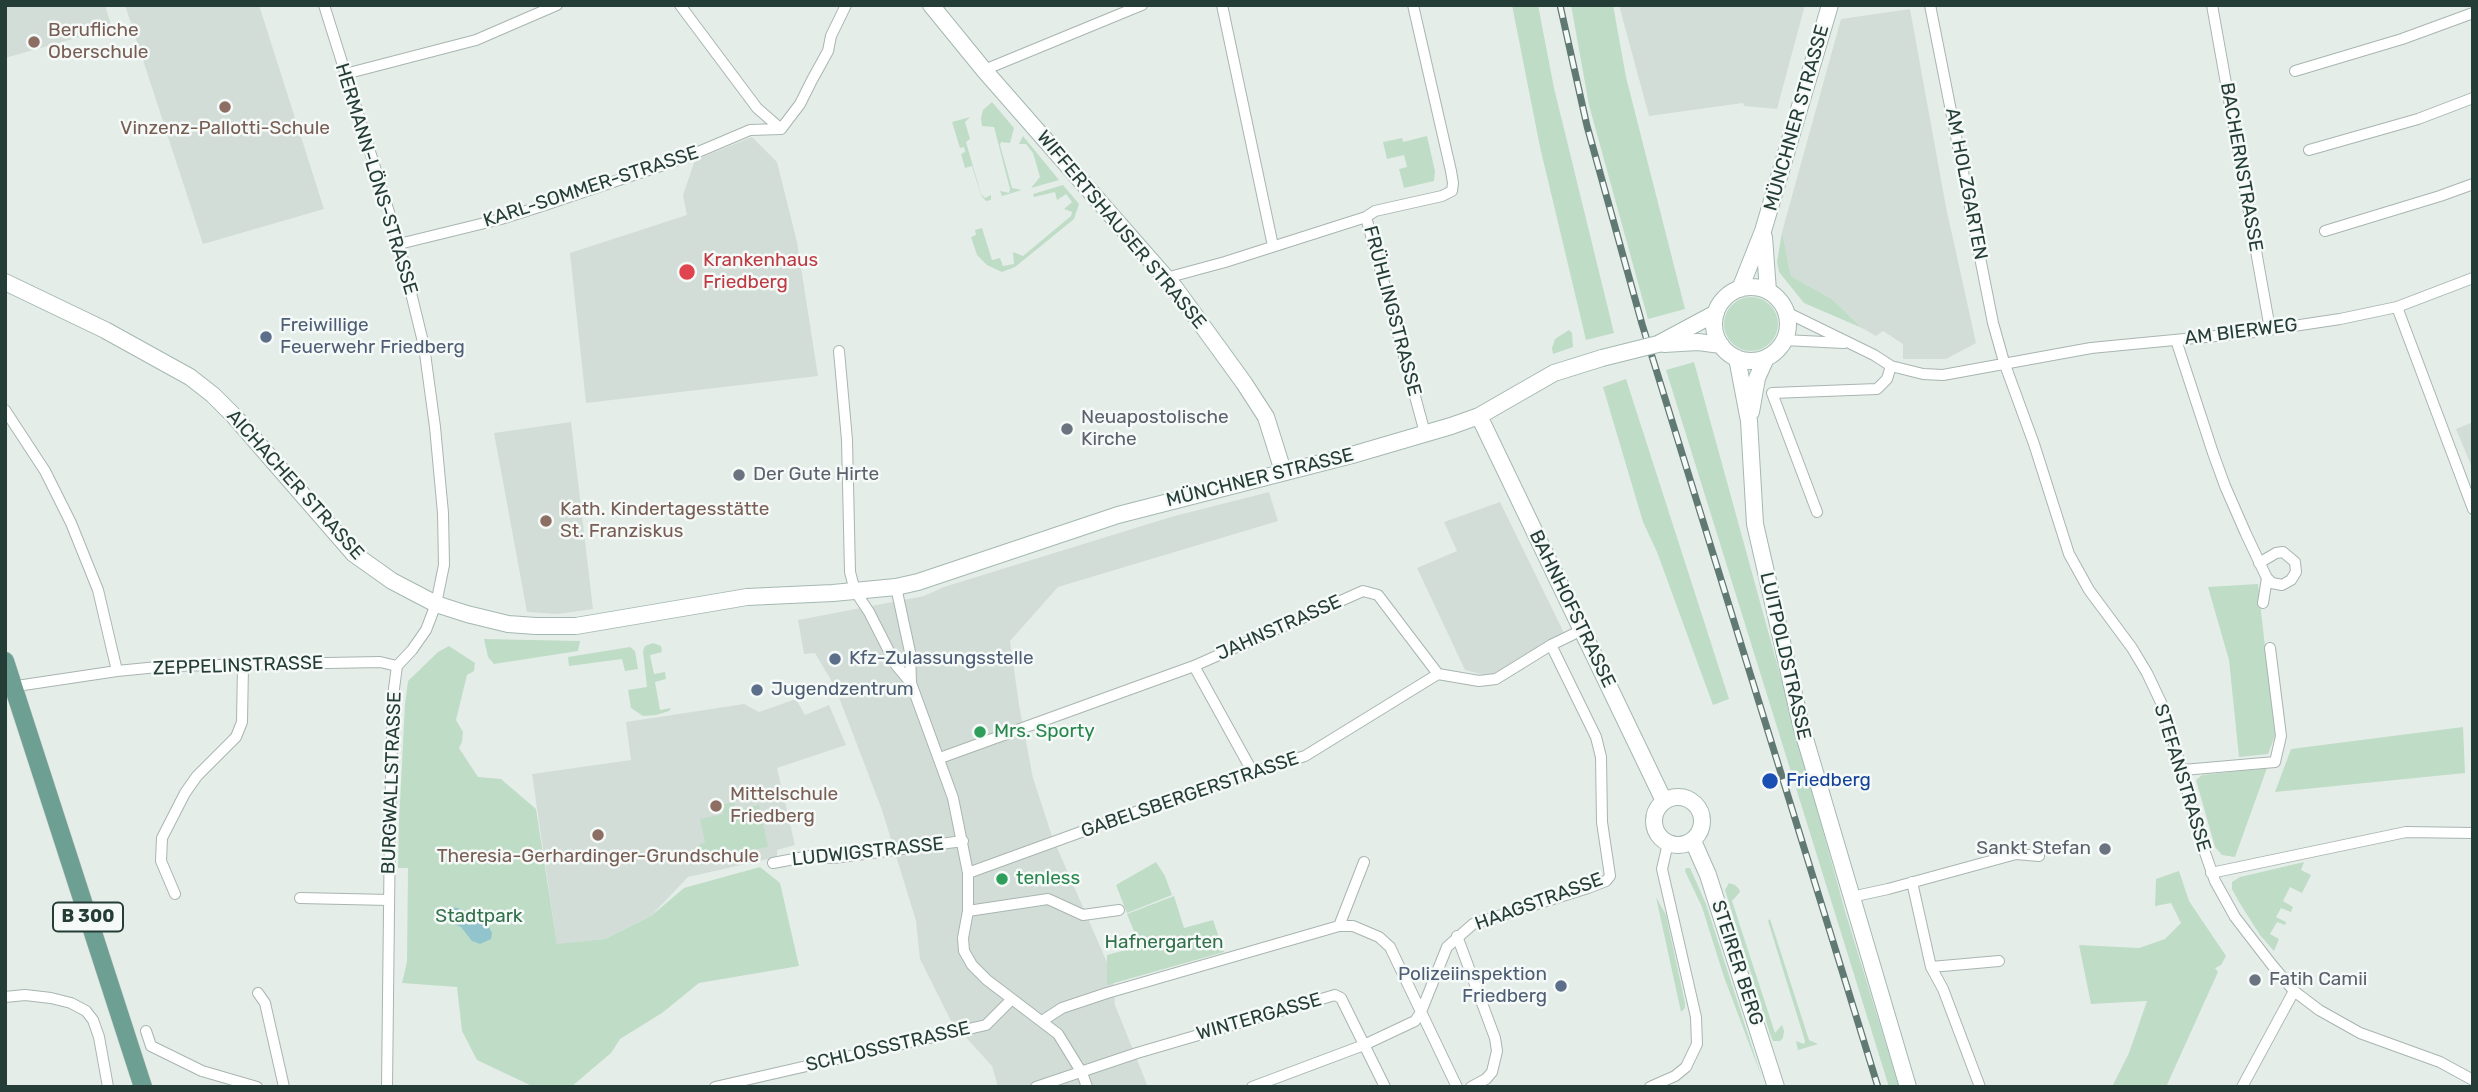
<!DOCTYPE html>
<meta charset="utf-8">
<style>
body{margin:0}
#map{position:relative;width:2478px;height:1092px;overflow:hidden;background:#e5ede9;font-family:Rubik,sans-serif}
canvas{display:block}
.frame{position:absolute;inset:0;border:7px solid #253d37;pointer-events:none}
</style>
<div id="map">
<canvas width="2478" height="1092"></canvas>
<div class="frame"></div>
</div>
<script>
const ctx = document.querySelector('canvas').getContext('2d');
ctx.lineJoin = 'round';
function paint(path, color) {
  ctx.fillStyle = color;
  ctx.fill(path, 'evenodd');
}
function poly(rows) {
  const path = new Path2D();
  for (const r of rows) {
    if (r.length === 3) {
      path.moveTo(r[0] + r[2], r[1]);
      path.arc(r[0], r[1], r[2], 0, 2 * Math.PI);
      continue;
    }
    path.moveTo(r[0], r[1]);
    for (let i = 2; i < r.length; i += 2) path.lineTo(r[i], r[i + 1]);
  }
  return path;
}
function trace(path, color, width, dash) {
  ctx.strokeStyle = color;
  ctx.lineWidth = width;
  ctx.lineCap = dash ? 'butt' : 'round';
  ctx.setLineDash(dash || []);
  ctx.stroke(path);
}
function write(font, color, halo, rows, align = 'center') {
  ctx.font = font + ' Rubik,sans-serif';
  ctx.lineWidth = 5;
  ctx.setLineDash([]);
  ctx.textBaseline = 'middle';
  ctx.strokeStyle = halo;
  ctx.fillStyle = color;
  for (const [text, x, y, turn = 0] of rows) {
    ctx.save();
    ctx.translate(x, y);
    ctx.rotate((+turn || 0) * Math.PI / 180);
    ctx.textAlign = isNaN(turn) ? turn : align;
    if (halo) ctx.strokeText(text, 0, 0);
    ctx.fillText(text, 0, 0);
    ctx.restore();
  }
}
paint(poly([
 [5,5,105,5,112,28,5,58],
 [125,5,259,5,324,209,203,244],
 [1619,5,1805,5,1777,109,1744,106,1743,103,1649,116],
 [1910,9,1946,207,1976,343,1946,359,1903,359,1903,344,1883,331,1876,336,1862,328,1832,299,1791,276,1782,232,1841,19],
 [752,137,777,162,797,242,818,376,586,403,570,253,687,215,683,195,695,160],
 [571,422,593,609,558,614,527,612,494,433],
 [2473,422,2473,470,2456,429],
 [1269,492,1278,521,1058,587,1010,641,1019,705,1033,778,1052,836,1113,976,1115,1005,1148,1087,998,1087,992,1066,951,1021,920,959,916,921,882,810,835,687,815,653,804,654,798,620,924,596,944,587,1171,517],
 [1500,502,1566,637,1499,679,1465,670,1417,568,1457,551,1444,522],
 [796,699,805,715,829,705,846,745,777,768,795,845,777,850,777,857,688,877,651,916,605,939,557,945,532,774,631,760,626,722,744,704,759,712]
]), '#d3ddd8');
paint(poly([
 [1512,5,1538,5,1554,88,1614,333,1586,340,1540,147],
 [1571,5,1613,5,1626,77,1685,309,1648,319,1589,105],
 [992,102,1014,128,1010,143,1001,142,1000,145,1012,188,1022,190,1002,196,1000,191,1009,193,1010,189,994,127,982,126,981,118,983,110],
 [970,117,965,122,970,139,966,142,981,194,985,198,991,195,991,200,986,201,981,195,972,166,965,168,961,154,965,152,964,147,960,148,952,122],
 [1023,136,1059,180,1031,188,1040,177,1033,153,1026,144,1019,144],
 [1427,136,1435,171,1434,181,1404,188,1399,169,1407,167,1404,155,1387,159,1383,142,1402,138,1403,142],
 [1063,185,1079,204,1074,219,1015,267,1002,272,987,265,977,255,971,237,976,235,975,230,982,228,992,260,1000,258,1003,266,1014,264,1013,252,1023,256,1071,216,1072,212,1064,209,1072,202,1066,194,1057,200,1055,192,1034,197,1033,194],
 [1782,232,1791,276,1832,299,1862,328,1804,303,1779,272,1777,262],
 [1751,324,27],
 [1569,330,1572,333,1573,347,1553,354,1552,348,1555,339],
 [1694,362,1845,911,1899,1087,1889,1087,1666,370],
 [1626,379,1729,699,1713,705,1657,552,1643,522,1603,387],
 [2258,584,2275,736,2268,754,2239,757,2229,660,2208,587],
 [484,639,580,641,578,651,494,664,488,657],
 [653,643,661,646,662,652,650,655,654,674,665,672,666,679,655,682,660,710,671,708,669,711,656,715,643,716,631,708,628,690,647,687,643,651,645,646],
 [449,646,475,663,474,671,467,675,456,720,463,732,462,742,459,748,478,777,501,779,536,809,557,944,605,939,651,916,684,888,760,867,780,883,799,966,699,983,662,1013,620,1039,611,1053,571,1087,534,1087,477,1060,462,1031,457,987,402,983,407,962,408,868,398,868,399,822,405,704,408,681,438,652],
 [630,647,635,651,638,669,625,671,622,659,569,666,568,657],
 [2463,727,2465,773,2275,792,2291,749],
 [2267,768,2235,857,2222,855,2215,847,2196,780,2202,775],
 [734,802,736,810,759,805,768,847,701,860,698,845,705,843,700,819,723,814,721,805],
 [1156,862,1165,876,1172,895,1127,913,1116,885],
 [2304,862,2301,870,2311,875,2302,893,2290,887,2283,901,2293,907,2291,912,2281,908,2276,917,2286,922,2285,925,2277,922,2270,934,2279,939,2274,951,2260,935,2239,902,2232,889,2232,882,2240,877],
 [1686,868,1690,868,1706,904,1762,1078,1724,977,1702,907,1685,871],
 [2179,871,2189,901,2226,956,2221,965,2215,968,2218,972,2166,1087,2112,1087,2129,1053,2147,1001,2091,1004,2079,945,2139,948,2165,939,2181,923,2171,903,2155,906,2156,879],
 [1729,883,1735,885,1739,889,1740,892,1732,901,1775,1033,1782,1025,1784,1031,1783,1038,1780,1041,1773,1041,1770,1034,1725,890],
 [1174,896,1184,928,1213,920,1224,952,1107,985,1107,955,1140,946,1127,914],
 [1656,897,1666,915,1685,1003,1685,1008,1681,1012],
 [1770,919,1809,1040,1818,1044,1798,1050,1796,1041,1804,1044,1805,1041,1768,921]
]), '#bfdcc7');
paint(poly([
 [448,907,458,908,488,925,492,933,491,939,480,944,472,941,461,927,452,923,448,918,445,910]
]), '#91c4cd');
const street = poly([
 [324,5,399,244,424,346,435,427,443,513,444,565,436,604,426,630,412,650,397,666],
 [680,5,757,108,781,129],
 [1222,5,1273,246],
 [1413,5,1451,171,1453,183,1452,191,1442,196,1375,211,1366,217,1425,433],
 [1930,5,1993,323,2004,362,2034,444,2069,554,2089,590,2132,648,2147,673,2165,711,2203,847,2215,881,2235,917,2272,965,2294,991,2319,1010,2360,1033,2440,1062,2473,1080],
 [2212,5,2270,329],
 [984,70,1142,5],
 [2295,71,2402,39,2473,13],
 [345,74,476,40,557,5],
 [781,129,800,104,812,80,828,51,831,36,846,5],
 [2309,150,2418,119,2473,98],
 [2325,231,2440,196,2473,184],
 [399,244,501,219,545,205,684,158,750,130,781,129],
 [1166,278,1225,262,1366,217],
 [2397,307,2473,509],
 [1786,312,1874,355,1891,366,1923,374,1943,375,2091,348,2247,333,2340,319,2397,307,2473,278],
 [1784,340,1844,343],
 [2176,340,2213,453,2225,486,2246,534,2264,572,2267,578,2272,583,2282,585,2291,580,2296,572,2295,562,2283,552,2276,553,2259,563],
 [839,351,847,440,850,572,855,591,869,612,896,665,911,683,953,798,968,873,968,911,963,938,964,951,972,965,987,980,1058,1034,1082,1073,1087,1087],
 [5,410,45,471,71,523,98,590,117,671],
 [1817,512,1772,393,1877,389,1887,379,1891,366],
 [896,587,910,652,911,683],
 [2263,603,2267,578],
 [1194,666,1252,771],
 [10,687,117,671,168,666,380,662,397,666],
 [940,758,1194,666,1363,591,1378,595,1438,674,1479,681,1496,679,1551,645,1582,630],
 [2183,770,2275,762,2281,736,2270,648],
 [773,863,810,856,833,858,963,841],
 [968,873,1213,784,1305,756,1438,674],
 [2211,873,2406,832,2473,833],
 [1912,882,1931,967,1999,961],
 [175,894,161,861,162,838,185,793,197,776,236,737,242,722,243,665],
 [1851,897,1888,889,2016,854,2039,856],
 [300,898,389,900],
 [968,911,1048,899,1083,915,1119,910],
 [1339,926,1364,862],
 [1457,936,1495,1038,1497,1051,1492,1072,1486,1079,1471,1087],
 [1931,967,1943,989,1980,1087],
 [258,993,265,1003,284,1087],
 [5,997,25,995,51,998,71,1003,86,1011,93,1020,99,1037,108,1087],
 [1042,1021,1062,1008,1107,993,1339,926,1353,926,1379,937,1390,947,1457,1087],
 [146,1031,151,1046,202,1071,257,1087],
 [387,1087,390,822,393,696,397,666],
 [715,1087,986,1025,1011,1000],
 [1036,1087,1137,1053,1335,995,1341,998,1385,1087],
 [1252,1087,1364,1045,1415,1021,1421,1012,1447,947,1473,924,1588,888,1606,881,1610,876,1602,822,1601,757,1596,737,1551,645],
 [1650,1087,1675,1076,1686,1067,1697,1044,1696,1017,1662,869,1668,843],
 [2242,1087,2294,991]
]);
const secondary = poly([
 [931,5,984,70,1175,288,1244,383,1266,417,1283,471],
 [1764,237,1768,291],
 [5,282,105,330,190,377,213,395,234,416,354,554,392,581,436,604,467,614,508,624,536,626,576,626,747,597,833,593,896,587,918,582,1118,515,1352,455,1451,426,1479,416,1554,373,1602,358],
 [1751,324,37],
 [1740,289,1763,231,1830,5],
 [1658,344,1716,313],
 [1664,344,1698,342,1721,345],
 [1737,358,1749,421,1755,524,1801,725,1908,1087],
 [1751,412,1757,378,1766,358],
 [1479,416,1664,801],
 [1678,821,24],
 [1693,841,1708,875,1776,1087]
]);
const primary = poly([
 [5,661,143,1087]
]);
trace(street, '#a8b5b0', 12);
trace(secondary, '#a4b8b1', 18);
trace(primary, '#c2c9c7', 19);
trace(street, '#fff', 10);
trace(secondary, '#fff', 16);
trace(primary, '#6d9f92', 18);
const rail = poly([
 [1560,5,1587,126,1642,324,1878,1087]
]);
trace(rail, '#607972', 7);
trace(rail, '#f5f9f7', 4.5, [13]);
const secondaryBridge = poly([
 [1602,358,1658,344]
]);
trace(secondaryBridge, '#a4b8b1', 18, []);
trace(secondaryBridge, '#fff', 16);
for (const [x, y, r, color] of [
 [34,42,7,"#8d6e63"],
 [225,107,7,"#8d6e63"],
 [687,272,9,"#e0444e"],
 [266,337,7,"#5c6f8a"],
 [1067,429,7,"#6b7280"],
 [739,475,7,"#6b7280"],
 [546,521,7,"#8d6e63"],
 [835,659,7,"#5c6f8a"],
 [757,690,7,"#5c6f8a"],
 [980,732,7,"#2e9e5b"],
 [1770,781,9,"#1a4fb4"],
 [716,806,7,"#8d6e63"],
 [598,835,7,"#8d6e63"],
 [2105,849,7,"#6b7280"],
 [1002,879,7,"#2e9e5b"],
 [2255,980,7,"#6b7280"],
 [1561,986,7,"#5c6f8a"]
]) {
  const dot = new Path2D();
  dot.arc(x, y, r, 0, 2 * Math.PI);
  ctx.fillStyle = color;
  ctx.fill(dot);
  trace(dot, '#f5f9f7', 2.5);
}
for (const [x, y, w] of [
 [88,917,70]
]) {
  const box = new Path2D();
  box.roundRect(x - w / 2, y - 14.5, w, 29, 5);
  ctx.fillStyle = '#f5f9f7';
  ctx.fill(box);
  trace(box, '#253d37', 2);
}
write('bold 18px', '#253d37', null, [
 ["B 300",88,917]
]);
write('19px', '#785e54', '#f5f9f7', [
 ["Berufliche",48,31],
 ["Oberschule",48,53],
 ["Vinzenz-Pallotti-Schule",225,129,"center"],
 ["Kath. Kindertagesstätte",560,510],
 ["St. Franziskus",560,532],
 ["Mittelschule",730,795],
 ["Friedberg",730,817],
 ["Theresia-Gerhardinger-Grundschule",598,857,"center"]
], 'left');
write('19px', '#253d37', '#f5f9f7', [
 ["MÜNCHNER STRASSE",1797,118,-74],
 ["BACHERNSTRASSE",2241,167,80],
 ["HERMANN-LÖNS-STRASSE",376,179,73],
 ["AM HOLZGARTEN",1966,184,79],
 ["KARL-SOMMER-STRASSE",591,187,-18],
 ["WIFFERTSHAUSER STRASSE",1121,230,50],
 ["FRÜHLINGSTRASSE",1392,311,75],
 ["AM BIERWEG",2241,332,-7],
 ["MÜNCHNER STRASSE",1260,478,-14],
 ["AICHACHER STRASSE",295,485,48],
 ["BAHNHOFSTRASSE",1572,609,64],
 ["JAHNSTRASSE",1279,628,-24],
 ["LUITPOLDSTRASSE",1785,656,77],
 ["ZEPPELINSTRASSE",238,666,-2],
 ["STEFANSTRASSE",2182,778,73],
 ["BURGWALLSTRASSE",392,783,-88],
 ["GABELSBERGERSTRASSE",1190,795,-19],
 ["LUDWIGSTRASSE",868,852,-6],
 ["HAAGSTRASSE",1539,902,-20],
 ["STEIRER BERG",1737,963,72],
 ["WINTERGASSE",1259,1017,-16],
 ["SCHLOSSSTRASSE",888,1047,-13]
]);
write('19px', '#be3a42', '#f5f9f7', [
 ["Krankenhaus",703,261],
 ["Friedberg",703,283]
], 'left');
write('19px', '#4e5e75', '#f5f9f7', [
 ["Freiwillige",280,326],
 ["Feuerwehr Friedberg",280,348],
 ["Kfz-Zulassungsstelle",849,659],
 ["Jugendzentrum",771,690],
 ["Polizeiinspektion",1547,975,"right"],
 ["Friedberg",1547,997,"right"]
], 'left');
write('19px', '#5b616d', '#f5f9f7', [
 ["Neuapostolische",1081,418],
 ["Kirche",1081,440],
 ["Der Gute Hirte",753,475],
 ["Sankt Stefan",2091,849,"right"],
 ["Fatih Camii",2269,980]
], 'left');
write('19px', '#27864d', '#f5f9f7', [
 ["Mrs. Sporty",994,732],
 ["tenless",1016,879]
], 'left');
write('19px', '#164399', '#f5f9f7', [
 ["Friedberg",1786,781]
], 'left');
write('19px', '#32714b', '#f5f9f7', [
 ["Stadtpark",479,917],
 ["Hafnergarten",1164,943]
]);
</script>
